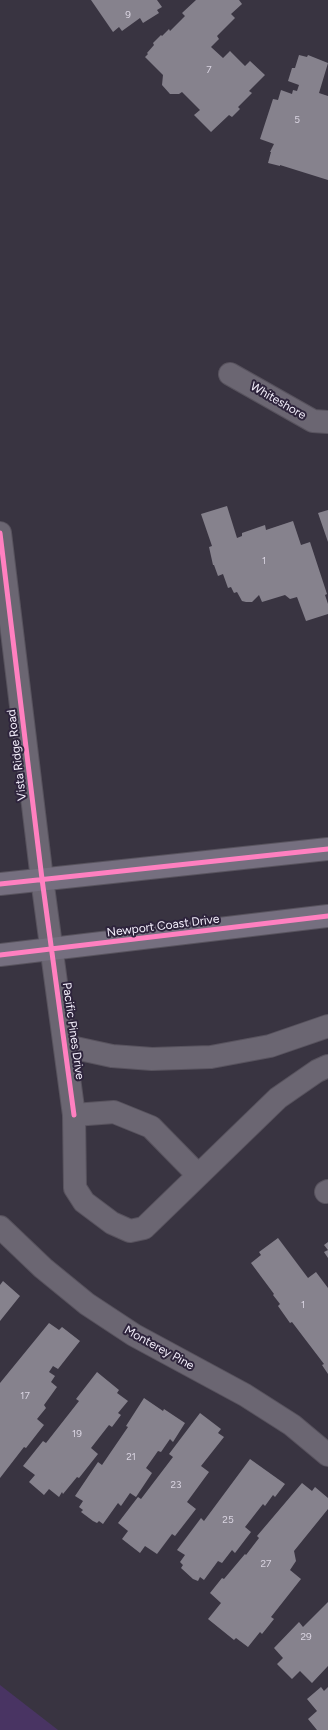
<!DOCTYPE html>
<style>
body{margin:0}
canvas{display:block;background:#393441}
</style>
<canvas width="328" height="1730"></canvas>
<script>
const ctx = document.querySelector('canvas').getContext('2d');
ctx.lineJoin = 'round';
function paint(path, color) {
  ctx.fillStyle = color;
  ctx.fill(path, 'evenodd');
}
function poly(rows) {
  const path = new Path2D();
  for (const r of rows) {
    path.moveTo(r[0], r[1]);
    for (let i = 2; i < r.length; i += 2) path.lineTo(r[i], r[i + 1]);
  }
  return path;
}
function trace(path, color, width, dash) {
  ctx.strokeStyle = color;
  ctx.lineWidth = width;
  ctx.lineCap = dash ? 'butt' : 'round';
  ctx.setLineDash(dash || []);
  ctx.stroke(path);
}
function write(font, color, halo, rows, align = 'center') {
  ctx.font = font + ' Figtree,sans-serif';
  ctx.lineWidth = 4;
  ctx.setLineDash([]);
  ctx.textBaseline = 'middle';
  ctx.strokeStyle = halo;
  ctx.fillStyle = color;
  for (const [text, x, y, turn = 0] of rows) {
    ctx.save();
    ctx.translate(x, y);
    ctx.rotate((+turn || 0) * Math.PI / 180);
    ctx.textAlign = isNaN(turn) ? turn : align;
    if (halo) ctx.strokeText(text, 0, 0);
    ctx.fillText(text, 0, 0);
    ctx.restore();
  }
}
paint(poly([
 [0,1685,58,1730,0,1730]
]), '#493463');
paint(poly([
 [91,0,157,0,162,7,157,10,159,13,143,23,140,18,122,31,119,27,113,32],
 [196,0,239,0,242,4,231,14,235,18,217,36,219,39,211,47,223,58,230,51,245,66,250,61,265,75,249,91,252,93,238,107,240,109,232,117,229,115,211,132,194,115,200,110,182,92,179,94,170,94,162,85,163,75,145,57,148,54,147,53,154,45,153,43,161,35,162,36,169,29,170,31,185,16,182,13],
 [299,55,307,57,308,55,328,63,319,93,328,96,328,180,280,165,280,166,268,163,271,152,270,152,274,144,260,139,273,99,278,100,281,90,292,94,293,90,297,91,299,85,288,81,292,68,295,68],
 [227,506,237,538,242,536,242,533,265,525,266,530,293,521,301,545,310,542,327,594,325,595,328,604,328,614,306,621,297,597,290,599,285,595,262,602,259,595,252,602,246,602,242,601,237,592,234,593,231,587,228,588,223,574,218,576,214,565,213,565,209,547,212,546,201,514],
 [328,510,328,542,318,513],
 [278,1238,308,1278,316,1272,328,1288,328,1374,322,1365,324,1364,292,1322,290,1323,278,1306,280,1304,273,1295,274,1294,251,1263,261,1255,259,1252],
 [328,1242,328,1258,324,1252,328,1250,324,1245],
 [3,1281,20,1296,0,1321,0,1285],
 [49,1323,59,1330,62,1327,80,1341,58,1369,53,1366,49,1372,55,1376,51,1382,57,1387,44,1405,46,1408,37,1419,44,1425,26,1448,24,1447,0,1478,0,1383],
 [97,1372,119,1390,117,1393,128,1401,118,1413,121,1415,112,1427,109,1425,91,1448,98,1454,79,1478,77,1477,63,1494,62,1492,59,1497,49,1489,44,1495,29,1482,35,1475,23,1466,43,1441,46,1443,79,1401,76,1399],
 [144,1398,163,1411,164,1409,185,1423,173,1442,170,1439,161,1452,158,1451,146,1468,152,1473,136,1497,130,1493,121,1506,118,1503,103,1524,99,1521,97,1523,93,1521,81,1512,83,1510,79,1507,83,1501,75,1496,98,1462,102,1465,128,1427,126,1426],
 [200,1413,221,1429,218,1433,224,1437,201,1466,209,1472,187,1502,196,1509,175,1536,172,1534,157,1554,145,1546,140,1553,122,1539,128,1531,118,1523,138,1497,141,1499,173,1457,169,1454],
 [250,1459,285,1484,275,1497,273,1495,265,1506,263,1504,245,1527,251,1532,235,1553,232,1550,222,1563,218,1561,204,1580,200,1577,198,1581,193,1579,181,1568,183,1565,180,1562,185,1555,177,1550,201,1518,204,1521],
 [302,1483,312,1491,315,1487,328,1498,328,1509,294,1551,296,1561,290,1570,301,1579,271,1617,274,1619,262,1634,260,1632,248,1647,236,1638,234,1640,208,1619,221,1603,210,1593,222,1578,224,1579,245,1554,246,1555,259,1538,257,1536],
 [328,1602,328,1666,312,1683,300,1671,292,1679,277,1664,283,1658,274,1648,299,1622,303,1627],
 [321,1687,324,1691,328,1687,328,1730,317,1730,308,1719,317,1711,307,1699]
]), '#86828d');
const minor = poly([
 [230,374,313,421,328,422],
 [0,533,42,879,74,1115],
 [66,1046,112,1056,152,1059,211,1057,270,1046,328,1026],
 [198,1175,151,1127,114,1112,74,1115,75,1188,84,1202,112,1223,130,1231,144,1228,278,1098,317,1071,328,1066],
 [326,1192,328,1191],
 [0,1227,43,1268,87,1304,134,1335,245,1395,292,1425,328,1455]
]);
const major = poly([
 [0,884,328,849],
 [0,955,328,916]
]);
trace(minor, '#58535e', 24);
trace(major, '#58535e', 24);
trace(minor, '#6b6672', 22);
trace(major, '#756f7f', 22);
trace(poly([
 [0,533,42,879,74,1115],
 [0,884,328,849],
 [0,955,328,916]
]), '#ff80c0', 5);
write('10px', '#d9d4e1', null, [
 ["9",128,15],
 ["7",209,70],
 ["5",297,120],
 ["1",264,561],
 ["1",303,1305],
 ["17",25,1396],
 ["19",77,1434],
 ["21",131,1457],
 ["23",176,1485],
 ["25",228,1520],
 ["27",266,1564],
 ["29",306,1637]
]);
write('12px', '#f5f0fd', '#2e243c', [
 ["Whiteshore",278,401,30],
 ["Vista Ridge Road",17,755,-97],
 ["Newport Coast Drive",163,926,-7],
 ["Pacific Pines Drive",73,1031,82],
 ["Monterey Pine",159,1348,29]
]);
</script>
